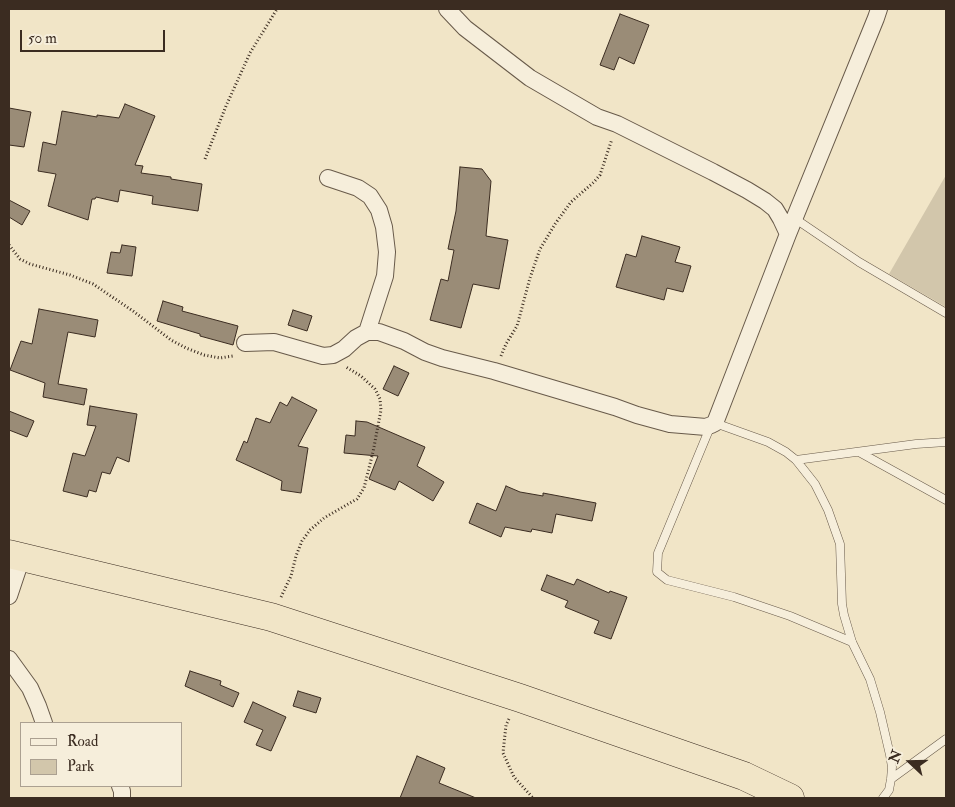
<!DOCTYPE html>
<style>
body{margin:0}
#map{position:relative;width:955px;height:807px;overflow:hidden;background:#f1e5c7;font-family:"IM FELL Double Pica",serif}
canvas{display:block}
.frame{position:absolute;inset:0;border:10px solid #3b2c21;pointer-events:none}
.legend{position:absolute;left:20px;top:722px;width:162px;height:65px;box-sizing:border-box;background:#f6eedb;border:1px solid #aba091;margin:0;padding:6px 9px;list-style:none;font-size:15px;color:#3b2c21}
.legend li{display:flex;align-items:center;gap:10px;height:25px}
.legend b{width:25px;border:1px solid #aba091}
.north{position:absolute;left:885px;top:737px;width:50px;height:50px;-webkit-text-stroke:4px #f6eedb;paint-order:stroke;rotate:291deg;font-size:14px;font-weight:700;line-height:20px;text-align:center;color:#3b2c21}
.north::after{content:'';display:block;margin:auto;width:18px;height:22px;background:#3b2c21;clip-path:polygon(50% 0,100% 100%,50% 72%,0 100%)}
.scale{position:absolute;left:20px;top:30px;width:145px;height:22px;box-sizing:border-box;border:2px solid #3b2c21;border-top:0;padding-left:6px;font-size:15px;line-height:18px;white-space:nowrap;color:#3b2c21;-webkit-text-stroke:4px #f6eedb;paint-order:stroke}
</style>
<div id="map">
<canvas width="955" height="807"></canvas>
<div class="frame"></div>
<ul class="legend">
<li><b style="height:6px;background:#f6eedb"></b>Road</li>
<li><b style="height:14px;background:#d2c6ab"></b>Park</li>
</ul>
<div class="north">N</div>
<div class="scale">50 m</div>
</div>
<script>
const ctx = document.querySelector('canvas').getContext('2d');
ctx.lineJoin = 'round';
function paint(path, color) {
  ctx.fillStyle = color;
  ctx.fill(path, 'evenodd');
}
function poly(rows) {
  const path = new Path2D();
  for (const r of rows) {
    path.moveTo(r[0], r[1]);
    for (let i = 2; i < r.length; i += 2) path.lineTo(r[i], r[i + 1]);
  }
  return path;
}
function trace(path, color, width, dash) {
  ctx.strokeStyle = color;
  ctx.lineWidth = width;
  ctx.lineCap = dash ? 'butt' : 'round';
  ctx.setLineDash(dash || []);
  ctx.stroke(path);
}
paint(poly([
 [946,175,946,307,889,274]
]), '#d2c6ab');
const building = poly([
 [620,14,649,25,634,64,619,57,614,70,600,65,620,14],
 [125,104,155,116,135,165,143,166,141,173,171,177,171,179,202,184,198,211,152,204,153,196,120,190,118,202,96,197,95,199,92,199,88,220,48,206,56,174,38,171,43,142,56,145,62,111,97,117,97,115,119,118,125,104],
 [9,108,31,112,24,147,9,145,9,108],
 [460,167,482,169,491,181,486,236,508,240,499,289,473,284,461,328,430,320,441,279,448,281,454,250,448,249,456,211,460,167],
 [9,200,30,211,22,225,9,217,9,200],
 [642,236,680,247,675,262,691,266,683,292,667,288,664,300,616,287,626,254,636,257,642,236],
 [122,245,136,247,132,276,107,273,111,252,120,253,122,245],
 [163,301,183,307,182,311,238,326,233,345,200,336,200,334,157,321,163,301],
 [39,309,98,320,95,337,68,332,58,384,87,389,84,405,43,397,45,383,10,370,21,341,32,344,39,309],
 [293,310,312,316,307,331,288,325,293,310],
 [394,366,409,373,398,396,383,389,394,366],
 [292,397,317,410,298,446,308,448,301,493,281,490,282,481,236,460,244,441,247,443,256,418,270,423,280,402,287,406,292,397],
 [90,406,137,414,129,462,117,457,110,474,102,472,96,492,89,490,87,497,63,491,73,453,85,456,96,426,87,425,90,406],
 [9,411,34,421,27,437,9,430,9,411],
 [356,421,367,422,425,447,417,466,444,482,433,501,399,481,395,490,369,479,378,456,344,453,346,435,355,436,356,421],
 [506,486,520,492,543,496,543,493,596,503,592,521,556,514,552,533,532,529,531,532,505,527,501,537,469,523,477,503,496,511,506,486],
 [547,575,574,585,577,579,609,593,610,591,627,597,611,639,594,633,599,621,565,607,568,601,541,590,547,575],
 [190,671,221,681,220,685,239,693,233,707,185,686,190,671],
 [298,691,321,698,316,713,293,706,298,691],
 [253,702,286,717,271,751,256,745,263,730,244,722,253,702],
 [417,756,445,768,439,783,476,798,400,798,417,756]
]);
paint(building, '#9a8c77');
trace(building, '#3b2c21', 1);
const lane = poly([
 [794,218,859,262,946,313],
 [715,423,768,442,786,452,796,460,815,484,828,510,840,544,842,604,844,615,852,642,870,679,880,712,890,755,892,767,891,779,889,790,883,798],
 [711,425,658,553,657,572,667,580,734,597,790,616,852,642],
 [859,452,946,500],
 [796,460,916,444,946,442],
 [891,779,946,739]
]);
const street = poly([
 [447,9,465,28,530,78,597,117,617,124,713,172,747,190,765,201,775,209,781,219,788,234],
 [328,178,358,188,370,196,379,210,384,227,387,252,385,276,367,332],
 [245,343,274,342,323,356,333,355,344,349,356,338,367,332,379,332,404,341,425,352,442,358,494,371,615,407,637,415,670,424,706,427,711,425,715,423,788,234,876,18,879,9],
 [9,596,22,557],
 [9,659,30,688,38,706,44,723],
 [120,786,122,791,122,798]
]);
const highway = poly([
 [9,554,271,617,520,698,744,776,790,798]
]);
trace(lane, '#685a4a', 9);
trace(street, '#685a4a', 18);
trace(highway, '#3b2c21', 29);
trace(poly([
 [205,159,226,106,250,53,277,9],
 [9,245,20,259,30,264,70,275,93,284,133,311,171,340,186,348,204,355,220,358,233,356],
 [501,356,506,344,517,326,530,278,540,249,555,224,571,202,594,182,600,175,612,139],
 [281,597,291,576,296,556,302,541,310,530,324,518,357,499,364,488,373,452,381,410,380,399,375,389,361,376,346,367],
 [509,719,506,725,503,753,514,777,533,798]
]), '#3b2c21', 3, [1, 2.5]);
trace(lane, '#f6eedb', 8);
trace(street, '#f6eedb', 16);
trace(highway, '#f1e5c7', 28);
</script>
